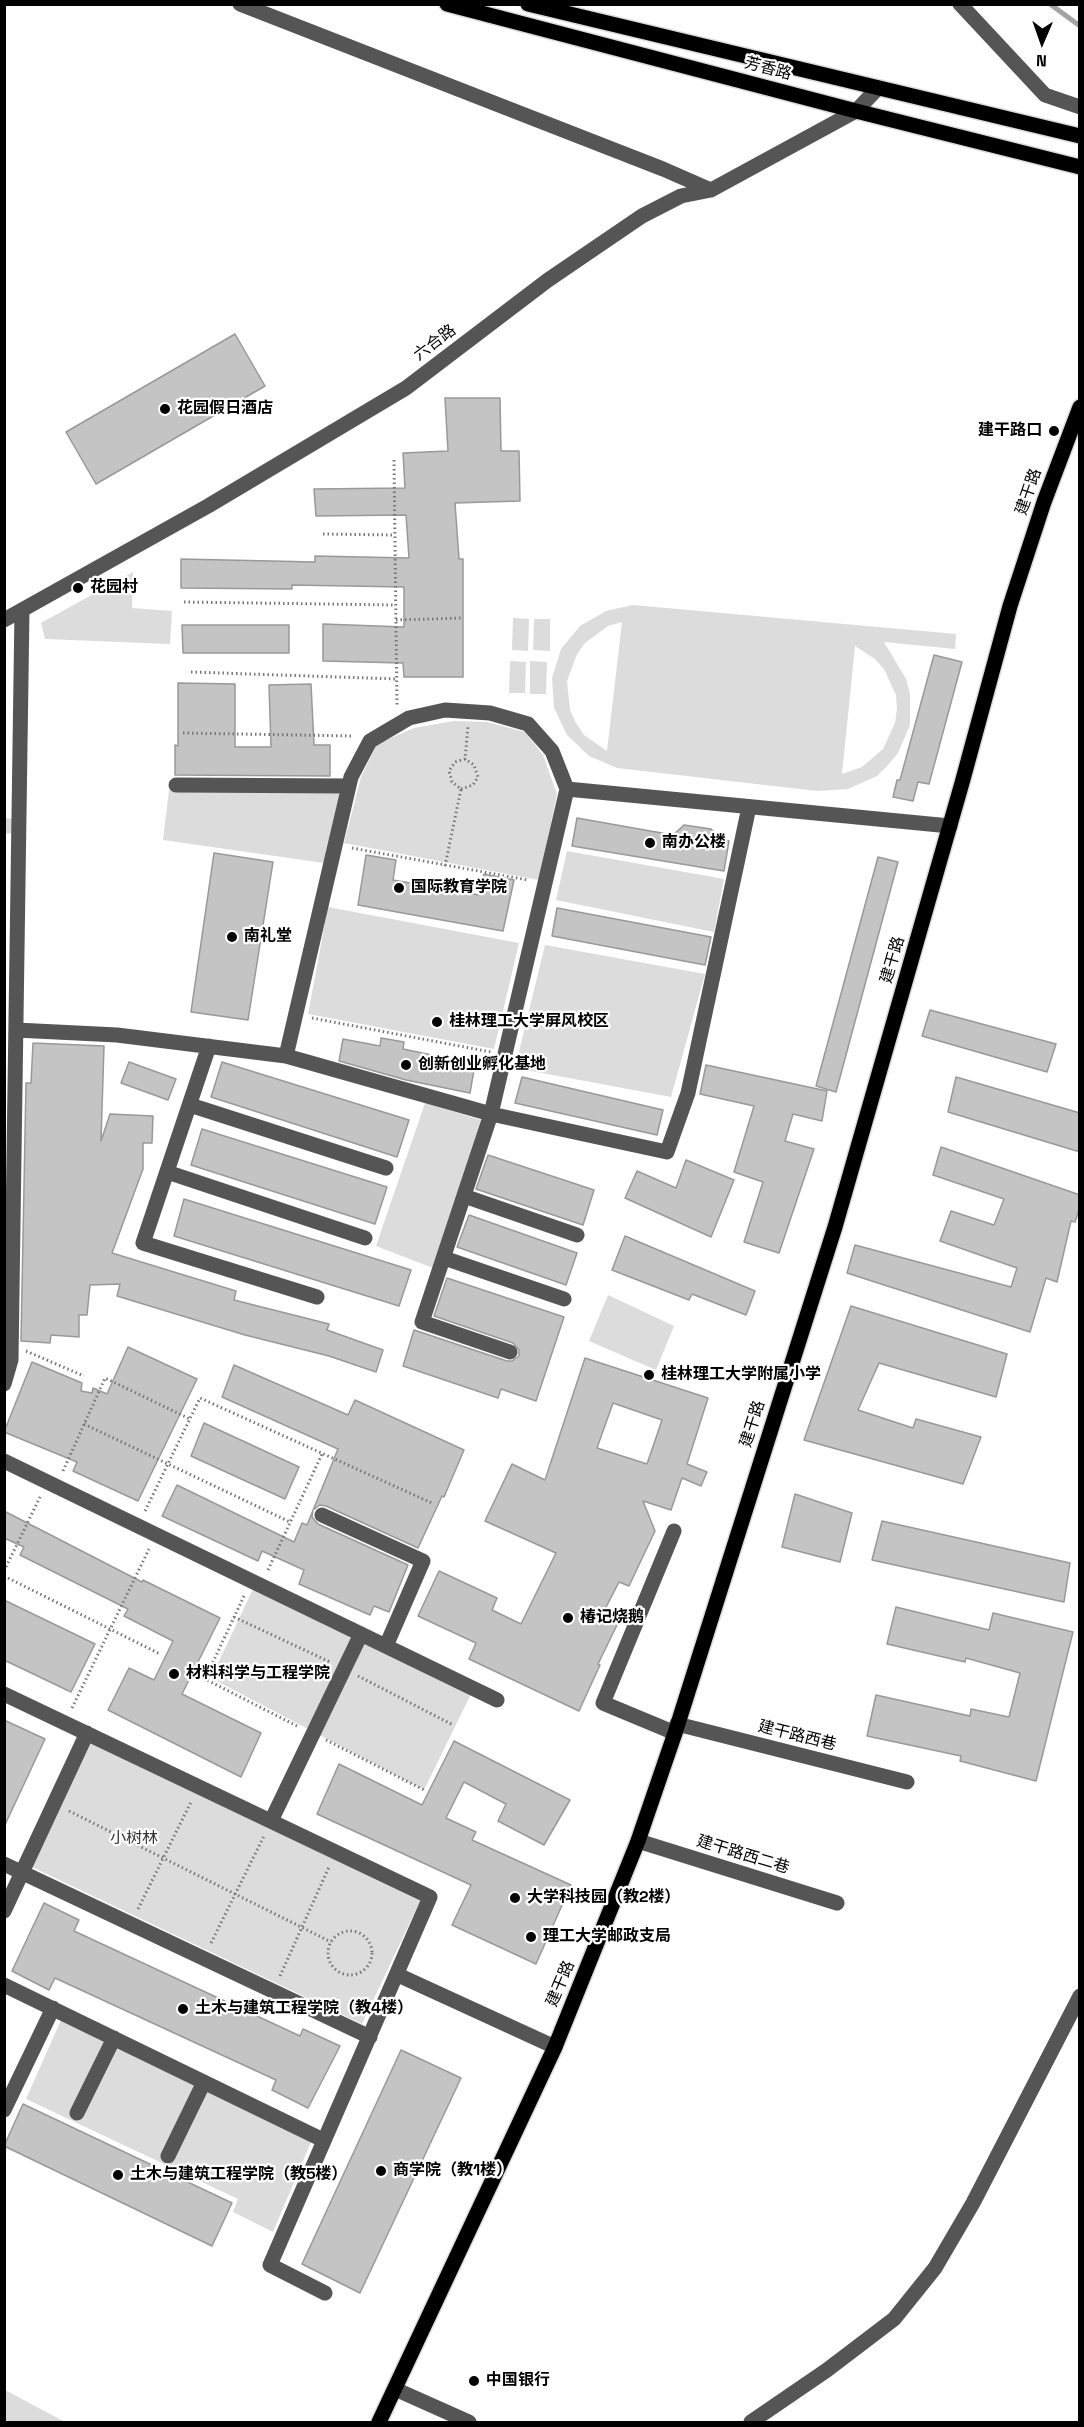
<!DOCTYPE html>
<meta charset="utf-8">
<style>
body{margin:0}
#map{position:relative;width:1084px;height:2427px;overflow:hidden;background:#fff;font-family:"Space Grotesk",sans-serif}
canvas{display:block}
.frame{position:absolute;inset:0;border:6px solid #000;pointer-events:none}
.north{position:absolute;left:1012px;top:12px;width:60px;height:60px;-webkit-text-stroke:4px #fff;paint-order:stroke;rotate:182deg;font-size:16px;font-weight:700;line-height:24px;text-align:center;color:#000}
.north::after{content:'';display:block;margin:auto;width:21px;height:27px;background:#000;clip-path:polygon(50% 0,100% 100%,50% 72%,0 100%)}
</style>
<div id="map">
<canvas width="1084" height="2427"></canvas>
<div class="frame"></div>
<div class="north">N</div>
</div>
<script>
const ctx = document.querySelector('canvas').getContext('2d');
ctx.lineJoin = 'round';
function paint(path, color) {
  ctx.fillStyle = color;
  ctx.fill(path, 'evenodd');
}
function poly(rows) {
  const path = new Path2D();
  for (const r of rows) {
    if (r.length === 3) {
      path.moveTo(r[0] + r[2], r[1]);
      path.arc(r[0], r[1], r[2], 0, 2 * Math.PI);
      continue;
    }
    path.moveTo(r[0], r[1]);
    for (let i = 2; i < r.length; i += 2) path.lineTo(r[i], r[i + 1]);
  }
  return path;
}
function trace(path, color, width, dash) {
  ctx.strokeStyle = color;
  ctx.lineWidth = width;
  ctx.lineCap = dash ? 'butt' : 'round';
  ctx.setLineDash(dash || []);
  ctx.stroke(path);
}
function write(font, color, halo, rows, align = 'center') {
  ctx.font = font + ' "Space Grotesk","Noto Sans SC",sans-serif';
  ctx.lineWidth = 4.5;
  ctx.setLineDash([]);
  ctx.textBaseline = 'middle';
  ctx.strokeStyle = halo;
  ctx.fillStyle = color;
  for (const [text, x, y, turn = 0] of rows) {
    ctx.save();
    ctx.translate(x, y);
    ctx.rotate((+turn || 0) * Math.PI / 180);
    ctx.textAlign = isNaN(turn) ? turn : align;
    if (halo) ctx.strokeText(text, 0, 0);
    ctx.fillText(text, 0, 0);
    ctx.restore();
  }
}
paint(poly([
 [133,572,132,608,172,611,170,644,45,639,41,623],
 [633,605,956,634,955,649,884,642,906,679,910,694,910,725,898,753,888,765,877,776,848,789,817,791,617,768,589,756,567,735,554,708,552,678,561,649,580,626,606,611],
 [622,622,607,751,584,735,576,723,570,710,567,681,577,654,585,643,608,626],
 [855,646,875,659,884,669,896,695,897,709,895,723,883,749,862,767,842,774],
 [513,618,529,619,528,651,512,650],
 [534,619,550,619,550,651,533,650],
 [510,661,526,662,525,693,509,693],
 [530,661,547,662,546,694,530,694],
 [454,721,487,722,525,732,543,755,557,794,539,880,344,843,361,777,377,744,414,728],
 [169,790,340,792,324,863,163,840],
 [567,851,724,879,714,932,556,900],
 [328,907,519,943,494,1049,308,1014],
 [545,945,705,974,671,1097,515,1068],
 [425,1103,481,1120,433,1268,376,1246],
 [608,1295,674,1326,656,1370,589,1341],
 [254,1587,471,1694,424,1790,211,1678],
 [90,1741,420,1901,362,2024,32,1867],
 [61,2020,311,2142,273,2232,233,2212,238,2199,26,2099],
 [5,2390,65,2422,5,2422]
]), '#dcdcdc');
trace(poly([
 [1050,4,1080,26]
]), '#a3a3a3', 5);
const building = poly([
 [235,334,265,386,96,484,66,432,235,334],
 [445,398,500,398,501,451,519,451,520,501,455,503,459,559,463,559,463,677,404,677,403,663,323,661,323,624,404,627,404,587,292,585,292,589,181,588,181,559,315,562,315,556,409,558,406,515,316,516,314,489,405,488,403,453,448,451,445,398],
 [182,625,289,625,289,653,183,653,182,625],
 [934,655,962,662,929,784,918,782,913,801,893,797,897,780,900,780,934,655],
 [178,683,235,684,235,747,271,747,269,685,311,684,314,745,330,745,330,776,175,775,175,745,178,746,178,683],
 [577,818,673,835,684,825,711,829,719,838,729,841,724,871,572,846,577,818],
 [214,853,273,862,248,1020,191,1012,214,853],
 [366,855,396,860,393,880,479,895,484,874,514,880,503,931,358,905,366,855],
 [878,857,898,862,836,1092,816,1086,878,857],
 [557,908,711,937,705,965,552,936,557,908],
 [930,1010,1056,1044,1047,1072,922,1036,930,1010],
 [381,1038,404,1042,403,1049,475,1064,470,1093,406,1080,339,1061,343,1039,380,1046,381,1038],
 [33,1043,104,1046,101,1141,110,1114,153,1116,152,1143,143,1143,143,1169,112,1253,236,1291,234,1300,329,1324,327,1330,383,1350,376,1372,329,1356,245,1335,117,1296,120,1284,90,1285,87,1315,79,1315,79,1337,51,1335,50,1343,21,1341,26,1083,31,1083,33,1043],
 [129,1062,176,1079,168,1100,121,1083,129,1062],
 [222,1062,409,1120,397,1157,211,1097,222,1062],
 [706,1065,827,1091,822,1121,793,1114,785,1141,814,1149,779,1253,744,1242,763,1182,734,1172,754,1106,700,1094,706,1065],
 [522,1077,663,1110,657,1135,515,1103,522,1077],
 [956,1077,1080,1113,1080,1152,948,1112,956,1077],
 [202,1129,387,1187,375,1224,191,1165,202,1129],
 [941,1147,1080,1195,1080,1207,1075,1222,1071,1221,1057,1282,1046,1278,1030,1332,847,1273,855,1245,1011,1287,1017,1268,940,1241,951,1211,994,1225,1004,1199,933,1175,941,1147],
 [488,1155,594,1190,583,1225,476,1189,488,1155],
 [686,1160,734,1180,711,1237,625,1198,637,1171,676,1188,686,1160],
 [184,1199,411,1270,399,1306,174,1236,184,1199],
 [469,1215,577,1253,566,1285,457,1247,469,1215],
 [625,1236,755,1291,746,1315,692,1294,689,1300,612,1270,625,1236],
 [447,1278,564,1317,536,1401,501,1389,498,1398,403,1366,414,1330,507,1361,512,1361,519,1356,519,1350,513,1343,434,1316,447,1278],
 [851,1306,1007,1354,996,1397,879,1363,858,1410,913,1428,916,1419,981,1437,963,1484,804,1440,851,1306],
 [128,1347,197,1379,138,1501,73,1471,77,1462,4,1432,32,1362,82,1383,81,1391,92,1393,93,1388,107,1394,128,1347],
 [585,1358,708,1398,687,1464,707,1472,701,1486,682,1478,671,1510,643,1501,655,1531,629,1586,619,1582,602,1615,618,1623,598,1664,600,1665,579,1711,469,1659,476,1643,418,1616,439,1571,497,1598,492,1610,521,1624,556,1553,485,1521,512,1464,545,1480,585,1358],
 [613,1403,662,1420,647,1464,597,1448,613,1403],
 [234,1365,348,1415,355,1400,464,1450,444,1497,442,1496,418,1548,326,1506,320,1505,313,1510,312,1517,318,1524,408,1565,389,1612,374,1606,370,1615,299,1584,304,1570,262,1551,258,1561,162,1516,177,1485,294,1542,302,1523,307,1525,338,1449,222,1397,234,1365],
 [204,1423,299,1467,285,1499,191,1456,204,1423],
 [795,1494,852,1513,840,1562,782,1547,795,1494],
 [4,1511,142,1582,143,1580,220,1618,182,1694,261,1733,241,1777,108,1710,129,1668,154,1680,173,1641,124,1616,128,1609,20,1555,24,1547,4,1538,4,1511],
 [882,1521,1070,1563,1064,1602,872,1560,882,1521],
 [4,1600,95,1644,71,1692,4,1660,4,1600],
 [896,1607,989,1630,993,1613,1073,1632,1036,1781,960,1761,961,1756,867,1736,876,1695,970,1716,971,1709,1009,1717,1020,1673,966,1658,965,1662,887,1644,896,1607],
 [4,1720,45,1739,4,1827,4,1720],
 [454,1741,570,1800,544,1845,498,1821,506,1804,464,1782,446,1818,476,1832,472,1840,571,1885,536,1964,452,1925,471,1885,317,1814,339,1764,422,1805,454,1741],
 [44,1903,79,1920,74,1931,300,2036,303,2029,340,2046,308,2108,272,2090,276,2080,55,1978,49,1990,12,1971,44,1903],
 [401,2050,461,2078,360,2293,302,2264,401,2050],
 [23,2104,232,2203,212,2246,4,2146,23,2104]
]);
paint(building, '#c4c4c4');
trace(building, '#999', 1.5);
trace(poly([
 [4,826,19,826]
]), '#d9d9d9', 15, [15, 8]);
const major = poly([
 [447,4,856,111,1080,167],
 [528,4,1080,136],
 [379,2422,555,2047,638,1841,675,1733,835,1227,962,783,1010,606,1044,502,1080,407]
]);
trace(major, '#dbdbdb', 18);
trace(poly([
 [394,460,397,707],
 [323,534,395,535],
 [184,602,395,605],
 [396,620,463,618],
 [191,672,397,679],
 [183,733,354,736],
 [461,789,473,785,478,777,474,765,465,759],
 [352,848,528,880],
 [445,866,461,789,452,782,449,771,455,762,465,759,468,726],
 [312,1018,491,1052],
 [26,1351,84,1376],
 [84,1424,290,1522],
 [63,1471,105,1378,190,1419],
 [145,1511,200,1398,434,1504],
 [268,1570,322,1454],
 [4,1571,41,1495],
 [4,1576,160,1654],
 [244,1596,205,1679,299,1727],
 [234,1617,330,1662],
 [358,1676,453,1725],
 [72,1708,149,1549],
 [326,1740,424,1790],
 [69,1811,331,1942],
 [138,1909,191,1802],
 [350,1953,22],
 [211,1943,264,1836],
 [280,1976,329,1867]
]), '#777', 3, [1.5, 3]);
trace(poly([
 [240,4,663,169,711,190],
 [960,4,1045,95,1080,107],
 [4,620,208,506,406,388,548,280,642,216,681,196,711,190,856,111,878,88],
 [176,785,348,786],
 [567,789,950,826],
 [16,1030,117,1035,286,1056,491,1114,667,1152,688,1093,749,807],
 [209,1046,143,1243,317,1297],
 [286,1056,351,777,370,741,409,718,445,710,490,713,528,724,552,751,567,789,491,1114,422,1322,510,1352],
 [190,1105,386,1168],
 [167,1172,365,1238],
 [464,1196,577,1235],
 [444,1258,564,1299],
 [4,1384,11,1360,22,610],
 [4,1461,497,1700],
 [322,1515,423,1561,386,1646],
 [674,1531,603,1703,675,1733],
 [4,1694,430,1897,270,2265,325,2293],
 [677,1724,907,1782],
 [271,1821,361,1634],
 [638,1841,837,1903],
 [4,1864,370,2037],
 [4,1911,87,1733],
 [398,1975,555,2047],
 [4,1985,323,2140],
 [4,2110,53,2008],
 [77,2113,114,2038],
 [168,2156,204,2082],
 [395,2389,469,2422],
 [751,2422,827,2370,894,2319,935,2268,973,2203,1080,1996]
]), '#555', 15);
trace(major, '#000', 15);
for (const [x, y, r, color] of [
 [165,409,6,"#000"],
 [1054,431,6,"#000"],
 [78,588,6,"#000"],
 [650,843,6,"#000"],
 [399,888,6,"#000"],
 [232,937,6,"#000"],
 [437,1022,6,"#000"],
 [406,1065,6,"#000"],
 [649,1375,6,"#000"],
 [568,1618,6,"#000"],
 [174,1674,6,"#000"],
 [515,1898,6,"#000"],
 [531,1937,6,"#000"],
 [183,2009,6,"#000"],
 [381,2171,6,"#000"],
 [118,2175,6,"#000"],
 [474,2381,6,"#000"]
]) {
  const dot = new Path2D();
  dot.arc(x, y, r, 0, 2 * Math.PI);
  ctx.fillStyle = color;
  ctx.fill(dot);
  trace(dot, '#fff', 2);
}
write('16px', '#000', '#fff', [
 ["芳香路",768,69,15],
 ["六合路",435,343,-37],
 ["建干路",1029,492,-71],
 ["建干路",893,960,-74],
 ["建干路",753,1424,-72],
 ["建干路西巷",797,1736,14],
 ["建干路西二巷",743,1855,17],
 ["建干路",561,1984,-67]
]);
write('bold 16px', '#000', '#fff', [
 ["花园假日酒店",177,409],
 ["建干路口",1042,431,"right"],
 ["花园村",90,588],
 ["南办公楼",662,843],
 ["国际教育学院",411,888],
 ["南礼堂",244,937],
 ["桂林理工大学屏风校区",449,1022],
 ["创新创业孵化基地",418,1065],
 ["桂林理工大学附属小学",661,1375],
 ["椿记烧鹅",580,1618],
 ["材料科学与工程学院",186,1674],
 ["大学科技园（教2楼）",527,1898],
 ["理工大学邮政支局",543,1937],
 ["土木与建筑工程学院（教4楼）",195,2009],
 ["商学院（教1楼）",393,2171],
 ["土木与建筑工程学院（教5楼）",130,2175],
 ["中国银行",486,2381]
], 'left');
write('16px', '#333', '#fff', [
 ["小树林",134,1839]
]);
</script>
